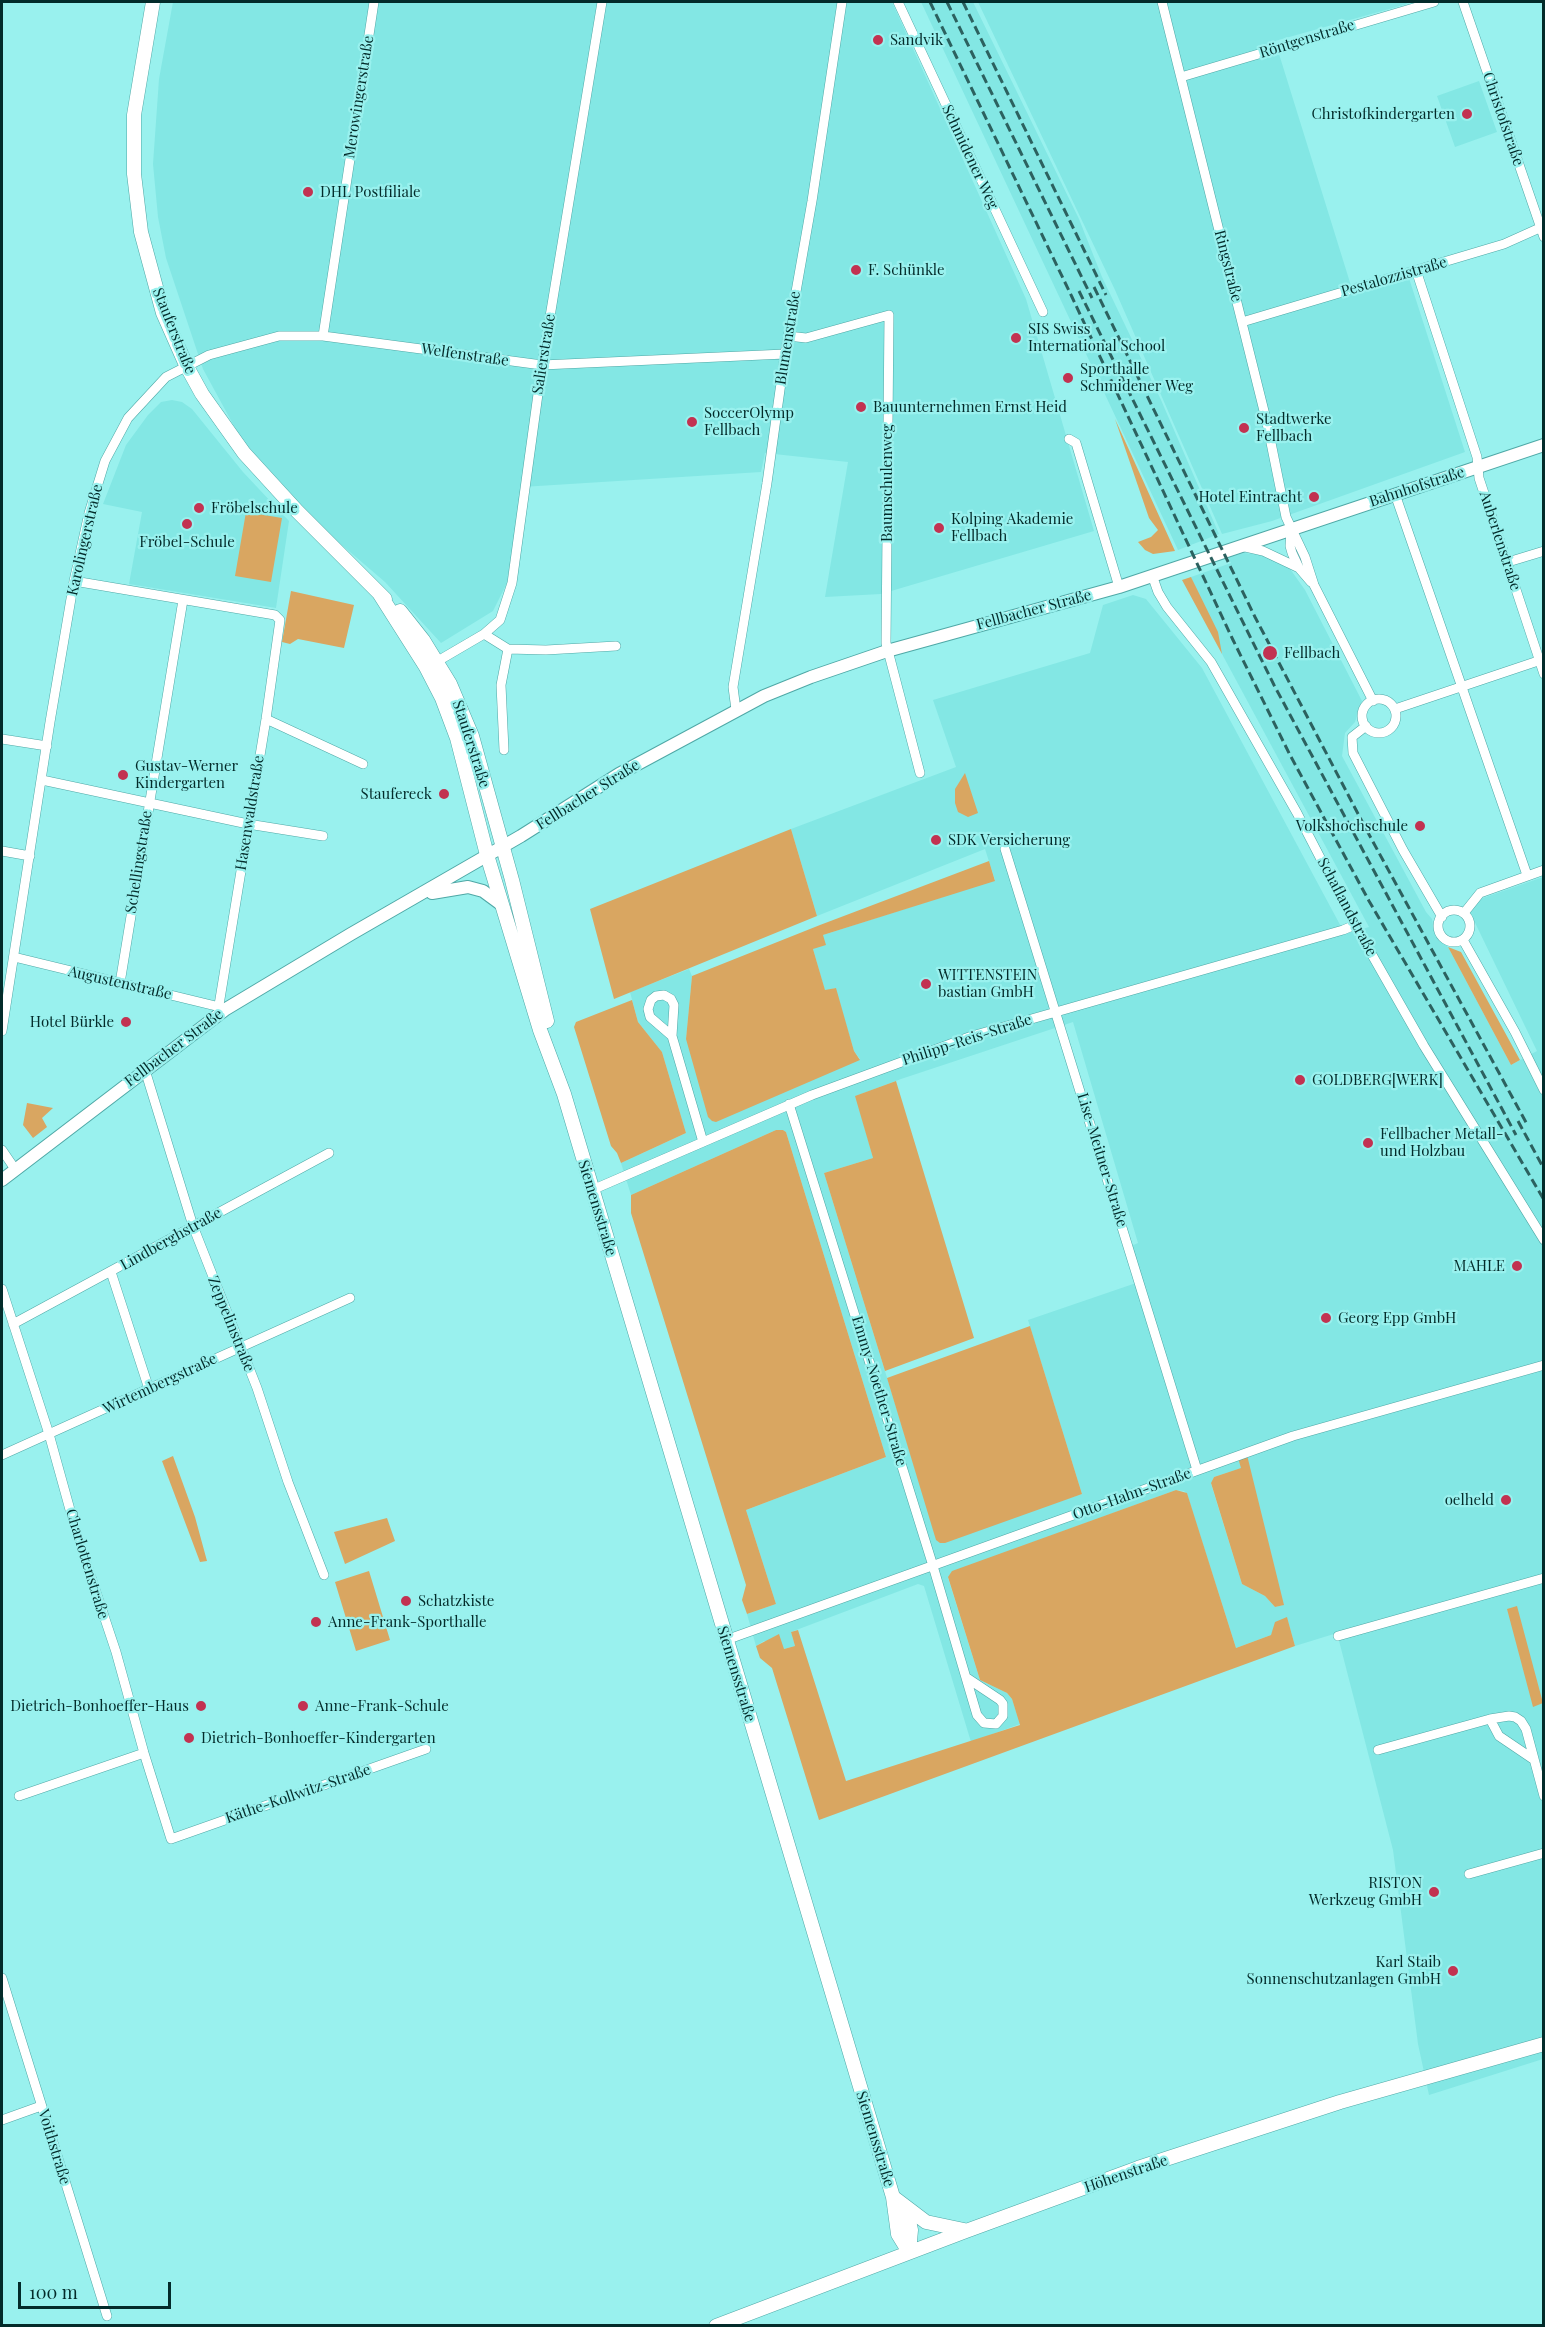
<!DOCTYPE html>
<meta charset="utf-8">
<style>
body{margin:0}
#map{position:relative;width:1545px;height:2327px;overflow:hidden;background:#99f1ee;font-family:"Playfair Display",serif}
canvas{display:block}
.frame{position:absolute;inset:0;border:3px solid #032b2a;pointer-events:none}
.scale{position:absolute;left:18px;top:2282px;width:153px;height:27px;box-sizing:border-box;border:3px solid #032b2a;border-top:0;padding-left:8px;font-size:18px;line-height:21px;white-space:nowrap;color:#032b2a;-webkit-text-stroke:4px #99f1ee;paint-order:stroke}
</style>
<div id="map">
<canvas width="1545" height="2327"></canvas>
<div class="frame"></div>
<div class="scale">100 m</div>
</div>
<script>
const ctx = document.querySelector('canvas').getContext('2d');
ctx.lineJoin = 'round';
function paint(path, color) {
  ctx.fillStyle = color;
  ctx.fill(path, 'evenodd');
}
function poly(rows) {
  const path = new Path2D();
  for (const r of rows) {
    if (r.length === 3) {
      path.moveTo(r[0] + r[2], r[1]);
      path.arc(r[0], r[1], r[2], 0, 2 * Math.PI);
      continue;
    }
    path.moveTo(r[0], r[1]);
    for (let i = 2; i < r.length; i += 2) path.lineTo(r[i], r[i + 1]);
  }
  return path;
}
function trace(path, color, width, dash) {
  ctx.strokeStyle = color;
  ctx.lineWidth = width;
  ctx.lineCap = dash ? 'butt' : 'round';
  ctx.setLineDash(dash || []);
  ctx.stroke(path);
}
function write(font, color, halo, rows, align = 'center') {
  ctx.font = font + ' "Playfair Display",serif';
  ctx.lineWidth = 4.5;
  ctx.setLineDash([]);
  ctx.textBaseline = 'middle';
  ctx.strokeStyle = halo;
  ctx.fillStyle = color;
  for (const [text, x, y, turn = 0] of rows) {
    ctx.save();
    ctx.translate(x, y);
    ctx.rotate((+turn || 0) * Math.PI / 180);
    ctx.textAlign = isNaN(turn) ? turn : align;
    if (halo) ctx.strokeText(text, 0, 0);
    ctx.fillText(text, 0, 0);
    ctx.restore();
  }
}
paint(poly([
 [173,2,892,2,1026,299,1094,531,881,594,825,597,848,462,765,453,761,472,522,487,507,583,493,611,441,643,385,582,294,504,247,450,203,369,166,258,158,217,153,164,159,79],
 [921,2,973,2,1079,219,1102,277,1161,400,1219,534,1178,550],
 [978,2,1406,2,1407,4,1275,41,1352,289,1407,272,1465,452,1272,521,1222,534,1115,290],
 [1479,81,1497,132,1455,147,1437,96],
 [172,400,182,402,192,409,243,472,289,521,276,608,129,584,142,512,103,504,126,445,148,415,161,402],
 [1244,553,1271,556,1288,566,1305,590,1362,701,1355,722,1345,733,1342,756,1426,912,1432,919,1435,936,1448,947,1511,1065,1537,1051,1466,904,1543,877,1543,2059,1429,2095,1418,2044,1393,1850,1337,1633,1295,1646,1287,1618,1274,1629,1271,1635,1236,1648,1187,1494,1184,1491,1176,1490,952,1572,948,1578,980,1680,1007,1693,1012,1699,1020,1724,971,1742,924,1586,918,1584,791,1632,795,1646,784,1649,764,1641,756,1646,747,1614,776,1604,746,1510,886,1457,786,1132,783,1130,776,1130,631,1195,621,1163,686,1133,662,1052,638,1022,630,992,689,969,692,976,686,1039,860,1059,854,1051,835,988,825,991,813,949,823,935,995,880,985,849,817,916,791,829,956,767,933,700,1090,653,1103,605,1133,595,1146,599,1202,668,1345,934,1369,927,1222,654,1191,577,1231,563,1228,557],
 [1073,1022,1138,1243,1129,1247,1139,1282,1028,1320,1082,1494,937,1540,824,1173,873,1158,856,1096,901,1079],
 [1242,1468,1272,1560,1283,1605,1275,1607,1265,1596,1242,1584,1211,1484,1214,1477]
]), '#83e7e4');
paint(poly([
 [1115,419,1175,551,1153,554,1145,550,1138,542,1151,537,1158,530,1149,518],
 [246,512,282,518,271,582,235,576],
 [1191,577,1218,632,1222,654,1182,580],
 [291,591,354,605,344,648,298,639,290,644,282,642],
 [965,773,978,813,968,817,958,812,955,803,955,789],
 [791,829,817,916,614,999,590,909],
 [989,861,995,881,823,935,826,945,813,949,825,990,836,988,854,1051,860,1060,716,1122,712,1121,708,1117,686,1039,692,976,820,925],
 [1448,947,1461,952,1520,1060,1511,1065],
 [632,1000,638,1022,662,1052,686,1133,621,1163,617,1153,611,1146,574,1027,576,1022],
 [896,1081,974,1338,885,1371,824,1173,873,1158,855,1096],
 [27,1103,53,1108,42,1118,47,1127,33,1138,23,1125],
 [776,1130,783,1130,786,1132,886,1457,746,1510,776,1604,747,1614,742,1600,746,1585,631,1213,631,1195],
 [1030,1326,1082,1494,945,1543,940,1543,936,1540,887,1378],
 [1247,1455,1284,1605,1275,1607,1265,1596,1242,1584,1211,1483,1214,1477,1241,1468,1238,1458],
 [173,1456,195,1517,207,1561,200,1562,162,1461],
 [1176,1490,1187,1493,1236,1648,1271,1635,1275,1622,1287,1617,1295,1646,819,1820,772,1668,760,1658,756,1646,779,1634,784,1649,795,1646,791,1632,798,1630,846,1781,1020,1725,1012,1699,1007,1693,980,1680,948,1577,952,1571],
 [387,1518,395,1541,345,1564,334,1532],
 [369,1571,390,1640,356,1651,335,1582],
 [1517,1606,1543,1703,1533,1707,1507,1609]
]), '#d9a661');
const minor = poly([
 [898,2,1043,312],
 [1162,2,1267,423,1286,517,1305,557,1314,585,1373,701],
 [1463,2,1544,237],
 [1181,77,1434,2],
 [1416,270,1477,457,1479,478,1544,674],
 [1242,322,1504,244,1544,226],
 [323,336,374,2],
 [788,336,806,338,889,315,886,643,920,773],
 [1069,439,1076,443,1119,587],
 [1395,494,1527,875],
 [1291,530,1290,546,1292,553,1299,568,1311,582],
 [1241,546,1263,551,1299,568],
 [1508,562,1544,551],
 [1152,575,1158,592,1167,607,1211,662,1297,813,1355,925,1424,1046,1544,1240],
 [74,581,275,615,280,620,266,719,219,1005],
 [484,634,508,649,546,650,616,646],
 [431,665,484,634,500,620,512,583,542,365,602,2],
 [1379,716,17],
 [1395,709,1541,660],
 [736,710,733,687,767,483,785,354,812,201,842,2],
 [266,719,363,764],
 [1366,726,1352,737,1353,753,1403,850,1442,917],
 [2,739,47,746],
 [504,750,501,685,508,649],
 [42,780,248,824,323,836],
 [1005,849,1197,1470],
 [2,851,30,856],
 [1454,926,16],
 [1464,913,1480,893,1544,870],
 [1463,940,1515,1032,1544,1090],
 [14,957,224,1008],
 [120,983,183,600],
 [2,1031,50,722,74,581,89,513,105,461,128,418,166,377,209,355,279,336,323,336,542,365,785,354],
 [672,1036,650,1017,648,1009,651,1000,656,996,664,995,671,999,674,1005,672,1036,703,1142],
 [145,1070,193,1226,257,1388,288,1482,324,1575],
 [789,1104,933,1566,977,1715,984,1723,996,1724,1003,1716,1003,1704,1000,1700,967,1678],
 [2,1150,15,1169],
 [592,1190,812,1095,972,1036,1343,930,1355,925],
 [111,1272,149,1389],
 [2,1289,49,1434,77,1535,116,1652,144,1753,171,1839,426,1749],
 [13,1324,329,1153],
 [2,1455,350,1298],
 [1338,1636,1544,1578],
 [726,1640,1293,1436,1544,1365],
 [1490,1719,1499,1736,1533,1759],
 [1378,1750,1490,1719,1509,1716,1515,1717,1521,1721,1526,1729,1544,1796],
 [19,1796,144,1753],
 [1469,1874,1544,1853],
 [2,1978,107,2316],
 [2,2120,41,2106]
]);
const tertiary = poly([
 [432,893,468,887,483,891,502,905],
 [2,1180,226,1009,351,934,521,836,619,774,764,696,811,677,887,651,1119,587,1544,445]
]);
const secondary = poly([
 [153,2,134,115,134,174,141,232,163,313,186,365,202,394,244,453,297,511,385,599],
 [379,593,426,667,442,698,457,738,487,855,540,1030,564,1094,893,2197,898,2234,909,2252],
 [400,611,423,640,450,684,472,736,512,880,547,1021],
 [893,2197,926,2222,964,2230],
 [906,2207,911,2230,909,2252],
 [716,2326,966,2231,1138,2168,1340,2102,1544,2044]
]);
trace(minor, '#4fa8a6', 10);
trace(tertiary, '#4fa8a6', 14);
trace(secondary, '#4fa8a6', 15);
trace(minor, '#fff', 9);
trace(tertiary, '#fff', 12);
trace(secondary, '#fff', 14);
trace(poly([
 [930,2,1072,297,1233,640,1290,755,1369,901,1544,1200],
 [947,2,1092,298],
 [963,2,1106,295],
 [1094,287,1255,617,1366,829,1528,1126],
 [1079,291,1274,685,1516,1135],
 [1518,1121,1544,1169]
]), '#2c615f', 3, [9, 4.5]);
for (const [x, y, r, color] of [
 [878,40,6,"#c23251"],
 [1467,114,6,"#c23251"],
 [308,192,6,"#c23251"],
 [856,270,6,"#c23251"],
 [1016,338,6,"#c23251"],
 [1068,378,6,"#c23251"],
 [861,407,6,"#c23251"],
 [692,422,6,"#c23251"],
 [1244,428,6,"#c23251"],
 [1314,497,6,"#c23251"],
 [199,508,6,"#c23251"],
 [187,524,6,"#c23251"],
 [939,528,6,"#c23251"],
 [1270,653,8,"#c23251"],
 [123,775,6,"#c23251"],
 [444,794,6,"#c23251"],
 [1420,826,6,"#c23251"],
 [936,840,6,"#c23251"],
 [926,984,6,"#c23251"],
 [126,1022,6,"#c23251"],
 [1300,1080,6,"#c23251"],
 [1368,1143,6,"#c23251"],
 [1517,1266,6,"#c23251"],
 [1326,1318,6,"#c23251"],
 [1506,1500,6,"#c23251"],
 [406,1601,6,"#c23251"],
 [316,1622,6,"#c23251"],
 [201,1706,6,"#c23251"],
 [303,1706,6,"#c23251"],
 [189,1738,6,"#c23251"],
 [1434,1892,6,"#c23251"],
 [1453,1971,6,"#c23251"]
]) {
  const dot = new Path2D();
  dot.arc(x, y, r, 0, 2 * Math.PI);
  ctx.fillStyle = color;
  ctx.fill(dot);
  trace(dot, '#99f1ee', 2);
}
write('15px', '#032b2a', '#99f1ee', [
 ["Röntgenstraße",1307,39,-17],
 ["Merowingerstraße",359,97,-81],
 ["Christofstraße",1503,119,71],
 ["Schmidener Weg",970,157,65],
 ["Ringstraße",1228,266,76],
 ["Pestalozzistraße",1394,277,-16],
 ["Stauferstraße",174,331,68],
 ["Blumenstraße",788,338,-81],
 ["Salierstraße",544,354,-81],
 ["Welfenstraße",465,355,8],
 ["Baumschulenweg",887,483,-90],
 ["Bahnhofstraße",1417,487,-18],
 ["Karolingerstraße",85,540,-77],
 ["Auberlenstraße",1500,541,72],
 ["Fellbacher Straße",1034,610,-15],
 ["Stauferstraße",471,744,72],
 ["Fellbacher Straße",588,795,-32],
 ["Hasenwaldstraße",250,813,-81],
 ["Schellingstraße",139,862,-81],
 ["Schaflandstraße",1347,907,62],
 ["Augustenstraße",120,983,13],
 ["Philipp-Reis-Straße",967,1040,-18],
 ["Fellbacher Straße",174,1048,-37],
 ["Lise-Meitner-Straße",1102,1160,73],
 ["Siemensstraße",597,1208,73],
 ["Lindberghstraße",171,1239,-29],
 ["Zeppelinstraße",231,1324,68],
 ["Wirtembergstraße",160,1384,-25],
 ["Emmy-Noether-Straße",879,1391,73],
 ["Otto-Hahn-Straße",1132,1494,-20],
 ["Charlottenstraße",87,1564,73],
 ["Siemensstraße",736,1674,73],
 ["Käthe-Kollwitz-Straße",298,1794,-19],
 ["Siemensstraße",875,2139,73],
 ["Voithstraße",54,2147,73],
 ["Höhenstraße",1126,2174,-19]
]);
write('15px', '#032b2a', '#99f1ee', [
 ["Sandvik",890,40],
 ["Christofkindergarten",1455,114,"right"],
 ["DHL Postfiliale",320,192],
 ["F. Schünkle",868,270],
 ["SIS Swiss",1028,329],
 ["International School",1028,346],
 ["Sporthalle",1080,369],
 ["Schmidener Weg",1080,386],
 ["Bauunternehmen Ernst Heid",873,407],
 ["SoccerOlymp",704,413],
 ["Fellbach",704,430],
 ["Stadtwerke",1256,419],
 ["Fellbach",1256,436],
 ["Hotel Eintracht",1302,497,"right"],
 ["Fröbelschule",211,508],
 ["Kolping Akademie",951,519],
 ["Fellbach",951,536],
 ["Fröbel-Schule",187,542,"center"],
 ["Fellbach",1284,653],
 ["Gustav-Werner",135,766],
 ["Kindergarten",135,783],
 ["Staufereck",432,794,"right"],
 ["Volkshochschule",1408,826,"right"],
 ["SDK Versicherung",948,840],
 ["WITTENSTEIN",938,975],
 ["bastian GmbH",938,992],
 ["Hotel Bürkle",114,1022,"right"],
 ["GOLDBERG[WERK]",1312,1080],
 ["Fellbacher Metall-",1380,1134],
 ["und Holzbau",1380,1151],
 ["MAHLE",1505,1266,"right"],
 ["Georg Epp GmbH",1338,1318],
 ["oelheld",1494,1500,"right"],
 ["Schatzkiste",418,1601],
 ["Anne-Frank-Sporthalle",328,1622],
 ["Dietrich-Bonhoeffer-Haus",189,1706,"right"],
 ["Anne-Frank-Schule",315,1706],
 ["Dietrich-Bonhoeffer-Kindergarten",201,1738],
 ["RISTON",1422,1883,"right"],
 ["Werkzeug GmbH",1422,1900,"right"],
 ["Karl Staib",1441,1962,"right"],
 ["Sonnenschutzanlagen GmbH",1441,1979,"right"]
], 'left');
</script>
